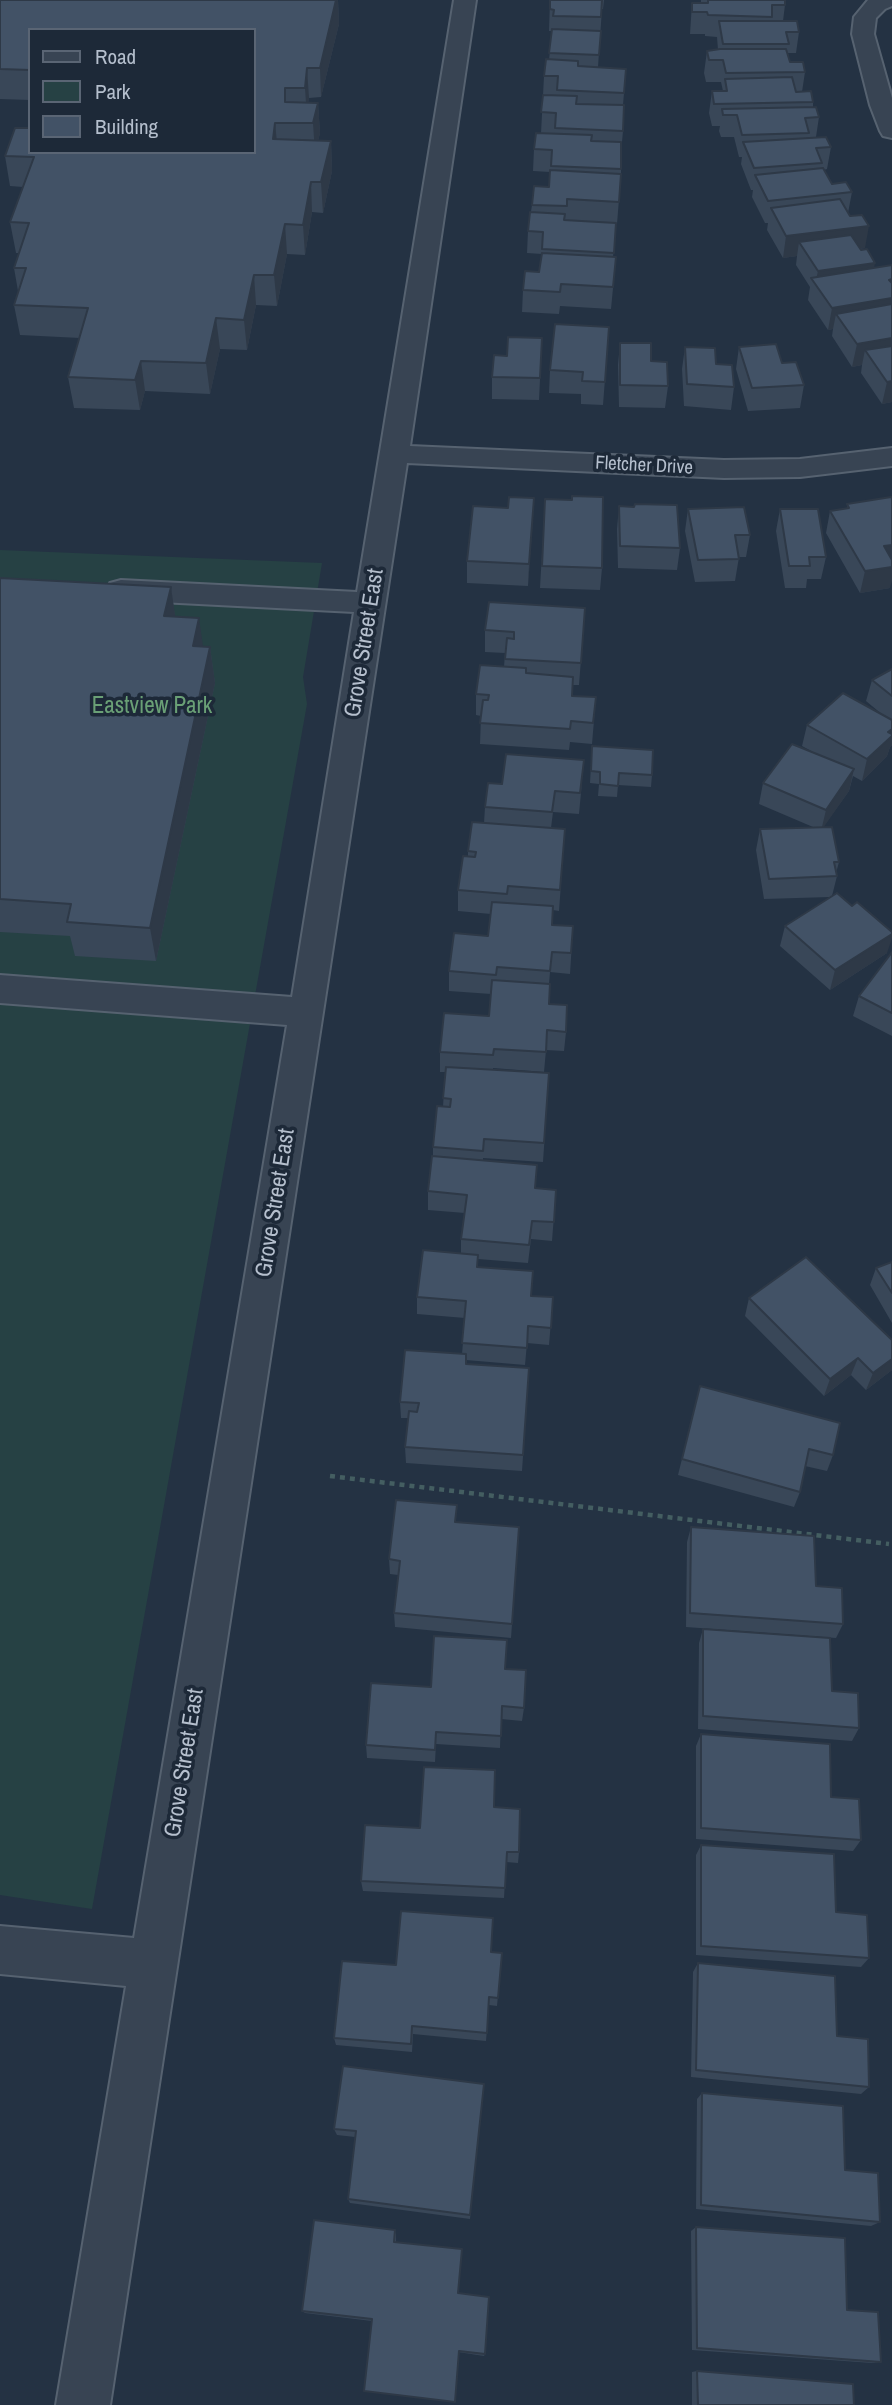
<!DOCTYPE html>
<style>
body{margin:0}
#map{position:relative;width:892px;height:2405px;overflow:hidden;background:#243243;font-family:"Archivo Narrow",sans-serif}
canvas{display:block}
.legend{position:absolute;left:28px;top:28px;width:228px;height:126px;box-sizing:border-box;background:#1d2938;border:2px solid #5a6574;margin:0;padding:9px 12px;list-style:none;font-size:21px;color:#b5bfcd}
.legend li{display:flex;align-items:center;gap:14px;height:35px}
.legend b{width:35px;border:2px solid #5a6574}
</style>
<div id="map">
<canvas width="892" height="2405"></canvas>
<ul class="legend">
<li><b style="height:9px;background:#384453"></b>Road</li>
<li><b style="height:19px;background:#264144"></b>Park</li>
<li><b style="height:19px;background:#425266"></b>Building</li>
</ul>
</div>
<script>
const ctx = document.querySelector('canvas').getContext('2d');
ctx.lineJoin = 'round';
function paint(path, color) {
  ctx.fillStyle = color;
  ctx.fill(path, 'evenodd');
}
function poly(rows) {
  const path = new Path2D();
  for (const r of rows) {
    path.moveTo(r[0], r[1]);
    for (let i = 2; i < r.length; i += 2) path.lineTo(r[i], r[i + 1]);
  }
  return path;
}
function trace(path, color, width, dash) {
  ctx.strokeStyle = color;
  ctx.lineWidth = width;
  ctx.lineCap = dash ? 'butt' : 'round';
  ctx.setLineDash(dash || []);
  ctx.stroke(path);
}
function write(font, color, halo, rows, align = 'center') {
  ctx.font = font + ' "Archivo Narrow",sans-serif';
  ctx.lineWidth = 7;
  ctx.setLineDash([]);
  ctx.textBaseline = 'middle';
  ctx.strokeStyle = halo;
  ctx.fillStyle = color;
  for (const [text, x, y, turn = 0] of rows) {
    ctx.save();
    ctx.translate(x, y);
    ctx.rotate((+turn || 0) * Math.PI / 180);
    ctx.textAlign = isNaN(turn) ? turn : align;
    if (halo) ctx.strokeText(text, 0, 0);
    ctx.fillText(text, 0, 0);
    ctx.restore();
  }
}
paint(poly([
 [0,550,322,563,303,677,307,704,92,1909,0,1895]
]), '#264144');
const minor = poly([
 [454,0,476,0,410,446,724,460,800,459,892,448,892,466,800,477,724,478,407,463,110,2405,56,2405,126,1986,0,1974,0,1926,134,1938,287,1025,0,1003,0,975,292,997,354,612,121,600,110,597,106,590,110,583,121,580,357,592,454,0],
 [868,0,892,0,892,6,885,9,876,18,874,34,892,98,892,138,883,136,880,131,870,105,852,34,854,17,868,0]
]);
trace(minor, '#566270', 4);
trace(poly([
 [330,1476,889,1544]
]), '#445e61', 4.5, [5, 5]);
paint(minor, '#384453');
paint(poly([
 [0,0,338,0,339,24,321,97,309,98,308,103,318,103,320,133,318,141,331,141,332,171,323,213,312,212,305,255,287,254,277,306,256,305,247,350,220,349,210,394,145,391,140,410,74,408,68,377,80,338,20,335,14,305,18,291,14,268,19,253,16,253,10,222,23,187,10,186,5,156,254,152,30,30,30,100,0,99],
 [550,0,604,0,603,9,602,9,598,67,626,69,623,105,623,131,621,153,621,174,617,224,616,224,613,257,616,257,611,309,560,306,559,314,522,312,523,290,539,272,542,254,527,253,528,231,532,205,549,187,550,172,533,171,534,149,541,133,544,76,549,60,552,31,549,31],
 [701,0,785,0,785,5,783,21,799,32,796,53,788,53,790,62,805,72,802,92,813,102,813,107,819,117,816,137,831,147,827,169,824,170,832,184,852,192,848,213,865,248,860,249,874,268,892,402,882,404,861,373,862,365,852,367,832,336,833,329,828,330,808,300,810,287,796,265,797,256,783,258,767,230,768,223,765,223,752,197,753,190,751,190,741,164,742,157,739,157,734,137,721,137,719,131,720,126,712,126,709,113,712,91,723,91,721,82,706,82,704,73,707,51,718,50,717,37,705,36,705,34,690,34,692,3,706,3,701,2],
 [609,327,603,405,581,404,581,394,549,393,550,370],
 [542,338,539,400,492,399,492,377,507,356],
 [620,343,651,361,668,386,665,408,619,407,618,365],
 [685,347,716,364,734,387,731,410,684,406,682,369],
 [739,347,782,363,804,385,800,408,748,411,736,369],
 [534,498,528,586,467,583,467,561,508,508],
 [545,499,572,500,602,568,600,590,540,588],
 [847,504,890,588,860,593,826,533,830,511,847,508],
 [619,506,634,507,680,548,677,570,618,568,617,529],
 [688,509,750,535,746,557,739,557,735,581,695,582,685,531],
 [780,509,826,557,821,579,807,579,806,588,785,588,776,531],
 [0,578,171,587,175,617,203,647,210,647,215,683,156,961,75,956,70,936,0,932],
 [585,608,579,685,573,685,572,696,596,697,592,744,570,742,569,750,480,744,481,716,476,715,476,694,504,667,505,653,485,652,485,630],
 [892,669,892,745,890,747,887,756,862,781,853,776,849,791,823,827,839,862,836,873,837,876,832,896,887,953,830,990,780,946,785,926,830,897,764,899,756,850,760,829,813,827,759,804,763,783,811,751,802,746,807,725,884,716,866,701,872,680],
 [592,746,652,775,651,787,618,785,617,797,598,796,599,784,590,783],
 [582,782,579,814,553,812,551,828,565,829,559,911,553,910,552,925,573,926,570,974,550,972,549,984,549,1004,566,1032,564,1051,546,1050,544,1072,493,1068,493,1070,549,1073,543,1162,483,1158,483,1161,535,1188,556,1190,552,1241,531,1239,528,1263,478,1259,478,1267,531,1296,553,1297,549,1345,527,1343,525,1365,466,1360,466,1364,529,1368,522,1471,406,1463,405,1447,408,1418,401,1418,400,1402,462,1354,465,1318,417,1314,417,1297,461,1253,461,1239,465,1213,428,1210,428,1191,433,1156,433,1147,443,1107,445,1072,440,1072,440,1052,489,1016,491,994,449,991,449,971,488,936,491,914,458,911,458,890,468,856,468,851,484,823,485,807,502,784],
 [892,952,892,1036,853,1016,859,996],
 [892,1262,892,1323,870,1285,876,1268],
 [749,1298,892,1340,892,1370,866,1390,851,1375,824,1396,745,1316],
 [700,1386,833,1455,827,1471,805,1466,800,1492,794,1507,678,1475],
 [456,1522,519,1527,511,1638,395,1627,394,1613,398,1575,390,1574,389,1559],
 [691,1527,816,1586,843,1624,836,1638,686,1627,687,1542],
 [703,1629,832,1691,859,1728,852,1741,698,1729,699,1643],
 [505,1669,524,1708,522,1721,501,1719,500,1748,436,1744,435,1762,367,1758,366,1745,431,1687],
 [701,1734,831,1797,861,1840,853,1851,696,1839,696,1746],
 [494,1807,519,1852,518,1863,506,1862,504,1898,363,1891,361,1881,420,1828],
 [701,1845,836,1912,869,1958,861,1967,696,1955,696,1855],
 [491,1952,502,1953,497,2006,489,2005,486,2041,413,2034,412,2052,336,2045,334,2038,396,1965],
 [698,1963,837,2036,869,2087,861,2094,691,2077,693,1972],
 [484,2084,470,2219,350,2203,348,2199,355,2137,337,2135,334,2129],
 [702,2093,845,2170,880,2222,871,2226,696,2209,697,2099],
 [696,2227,847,2310,881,2362,872,2363,692,2350,691,2231],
 [395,2230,396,2234,396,2242,458,2293,485,2354,484,2356,458,2352,372,2321,305,2313,302,2311],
 [697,2371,854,2405,692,2405,692,2372]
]), '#394758');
paint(poly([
 [336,0,338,0,339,24,321,97,320,68],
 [307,68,309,98,307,118,305,88],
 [318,103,320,133,315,153,313,123],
 [275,123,278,152,273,139],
 [331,141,332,171,323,213,321,182],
 [311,182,312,212,305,255,303,225],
 [285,224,287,254,277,306,274,275],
 [869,226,865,248,807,255,799,242,797,256,783,258,786,236],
 [875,263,871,285,815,284,818,271],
 [254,275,256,305,247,350,244,320],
 [892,279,892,319,836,314,833,329,828,330,832,308],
 [216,318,220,349,210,394,206,363],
 [892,338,892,360,865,350,862,365,852,367,857,344],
 [141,361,145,391,140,410,135,380],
 [892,381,892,402,882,404,887,382],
 [534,498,533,521,528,586,529,564],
 [892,545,892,566,884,546],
 [892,567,892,581,890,588,860,593,865,571],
 [171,587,176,622,164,616],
 [199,618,204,653,193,646],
 [210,647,215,683,156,961,150,928],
 [892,729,892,745,890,747,887,756,862,781,867,759],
 [854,769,849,791,821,831,826,810],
 [892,934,892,938,887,953,830,990,835,970],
 [858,1358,851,1375,824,1396,830,1379],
 [892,1359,892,1370,866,1390,873,1373]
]), '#2e3947');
const building = poly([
 [0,0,336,0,320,68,307,68,305,88,285,88,285,102,318,103,313,123,275,123,273,139,331,141,321,182,311,182,303,225,285,224,274,275,254,275,244,320,216,318,206,363,141,361,135,380,68,377,88,308,14,305,26,268,14,268,29,223,10,222,34,157,5,156,15,128,30,128,30,152,254,152,254,30,30,30,30,70,0,69,0,0],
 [550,0,602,0,601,17,553,16,554,10,550,9,550,0],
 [708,0,785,0,785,5,772,5,772,17,708,15,707,12,692,12,692,3,708,3,708,0],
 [719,21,797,21,799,32,786,32,789,44,723,44,719,21],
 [552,29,601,31,599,55,549,53,552,29],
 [720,49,786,49,790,62,803,62,805,72,726,73,723,60,709,60,707,51,720,49],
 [546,59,578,61,578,66,626,69,624,93,557,90,558,76,544,76,546,59],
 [792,77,796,92,811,91,813,102,714,104,712,91,727,91,725,79,792,77],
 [543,95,577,96,576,104,624,105,623,131,555,128,556,113,541,112,543,95],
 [816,107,819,117,805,118,809,133,742,135,737,115,723,115,722,109,816,107],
 [536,133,592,135,591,141,621,142,621,169,551,166,552,150,534,149,536,133],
 [826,137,831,147,816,148,822,163,754,168,743,142,826,137],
 [823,168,832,184,846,182,852,192,768,201,755,175,823,168],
 [550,170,621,174,619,202,567,199,567,206,532,205,534,186,549,187,550,170],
 [840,199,850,216,862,215,869,226,786,236,771,208,840,199],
 [530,212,565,214,564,220,616,223,614,253,542,249,543,232,528,231,530,212],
 [851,235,861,250,867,249,875,263,818,271,799,242,851,235],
 [542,253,616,257,613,287,561,284,560,292,523,290,525,271,539,272,542,253],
 [892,265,892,279,889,280,892,283,892,298,832,308,811,278,892,265],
 [892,304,892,338,857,344,836,314,892,304],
 [555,324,609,327,605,382,582,381,583,372,550,370,555,324],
 [508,337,542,338,540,378,492,377,494,355,507,356,508,337],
 [620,343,651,343,651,361,667,362,668,386,620,385,620,343],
 [776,344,782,363,796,362,804,385,752,388,739,347,776,344],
 [892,346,892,381,887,382,865,350,892,346],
 [685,347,715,348,716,364,732,365,734,387,687,384,685,347],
 [572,496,603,497,602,568,542,566,545,499,572,500,572,496],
 [509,497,534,498,529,564,467,561,473,506,508,508,509,497],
 [891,497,892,498,892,545,884,546,892,560,892,567,865,571,830,511,849,508,847,504,891,497],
 [635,504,677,505,680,548,620,546,619,506,634,507,635,504],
 [744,507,750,535,735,535,739,559,698,560,688,509,744,507],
 [780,509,818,509,826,557,809,557,810,566,789,566,780,509],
 [0,578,171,587,164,616,199,618,193,646,210,647,150,928,67,922,71,904,0,899,0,578],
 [489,602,585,608,581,663,505,659,507,638,514,639,514,632,485,630,489,602],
 [480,665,526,668,526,673,573,677,572,696,596,697,593,723,571,721,570,729,480,723,483,700,488,700,489,695,476,694,480,665],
 [892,669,892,696,872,680,892,669],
 [843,693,892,720,892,729,888,732,892,734,892,736,867,759,807,725,843,693],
 [792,744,854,769,826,810,763,783,792,744],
 [592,746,653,750,652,775,619,773,618,786,600,784,600,772,591,771,592,746],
 [506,754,584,760,580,793,555,791,552,812,485,807,488,783,502,784,506,754],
 [472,822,565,829,560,890,508,886,507,894,458,890,463,856,475,857,476,852,468,851,472,822],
 [832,827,839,862,834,862,837,876,769,879,760,829,832,827],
 [837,893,852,906,857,902,892,932,892,934,835,970,785,926,837,893],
 [492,902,553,906,552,925,573,926,571,953,552,952,550,971,497,967,496,975,449,971,454,933,488,936,492,902],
 [892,952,892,1013,859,996,892,952],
 [492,980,550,984,549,1004,567,1005,566,1032,547,1030,546,1052,494,1049,493,1055,440,1052,444,1013,489,1016,492,980],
 [446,1067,549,1073,544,1143,484,1139,483,1151,433,1147,437,1106,450,1107,451,1099,443,1098,446,1067],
 [432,1156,537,1165,535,1188,556,1190,554,1222,532,1221,529,1245,461,1239,467,1195,428,1191,432,1156],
 [423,1250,478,1255,477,1267,533,1271,531,1296,553,1297,551,1328,528,1326,527,1348,462,1343,466,1301,417,1297,423,1250],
 [806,1257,892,1340,892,1359,873,1373,858,1358,830,1379,749,1298,806,1257],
 [892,1262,892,1293,876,1268,892,1262],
 [405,1350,466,1354,466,1364,529,1368,523,1455,405,1447,409,1411,417,1412,419,1403,400,1402,405,1350],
 [700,1386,840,1423,833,1455,809,1449,800,1492,682,1459,700,1386],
 [396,1500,457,1505,455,1522,519,1527,512,1624,394,1613,400,1561,389,1559,396,1500],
 [691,1527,814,1536,816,1586,842,1588,843,1624,690,1613,691,1527],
 [703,1629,830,1638,832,1691,858,1693,859,1728,703,1716,703,1629],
 [434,1636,507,1640,505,1669,526,1670,524,1708,502,1706,501,1736,436,1732,435,1750,366,1745,371,1683,431,1687,434,1636],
 [701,1734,830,1744,831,1797,859,1799,861,1840,701,1828,701,1734],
 [424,1767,495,1770,494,1807,520,1809,519,1852,507,1852,505,1888,361,1881,365,1825,420,1828,424,1767],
 [701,1845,834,1854,836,1912,867,1915,869,1958,701,1946,701,1845],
 [401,1911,493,1918,491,1952,502,1953,498,1998,489,1997,487,2033,412,2026,411,2044,334,2038,342,1961,396,1965,401,1911],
 [698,1963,835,1976,837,2036,868,2039,869,2087,696,2070,698,1963],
 [343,2066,484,2084,470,2215,348,2199,356,2131,334,2129,343,2066],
 [702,2093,843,2106,845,2170,878,2173,880,2222,701,2205,702,2093],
 [314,2220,395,2230,394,2242,462,2249,458,2293,489,2297,485,2354,459,2351,455,2402,364,2391,372,2319,302,2311,314,2220],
 [696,2227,845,2238,847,2310,878,2312,881,2362,697,2348,696,2227],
 [697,2371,853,2384,854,2405,698,2405,697,2371]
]);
paint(building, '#425266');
trace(building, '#2e3947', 2);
write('19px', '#b5bfcd', '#1d2938', [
 ["Fletcher Drive",644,466,3]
]);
write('23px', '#b5bfcd', '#1d2938', [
 ["Grove Street East",365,643,-81],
 ["Grove Street East",276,1203,-81],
 ["Grove Street East",185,1763,-81]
]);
write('23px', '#6aa076', '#1d2938', [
 ["Eastview Park",152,707]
]);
</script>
